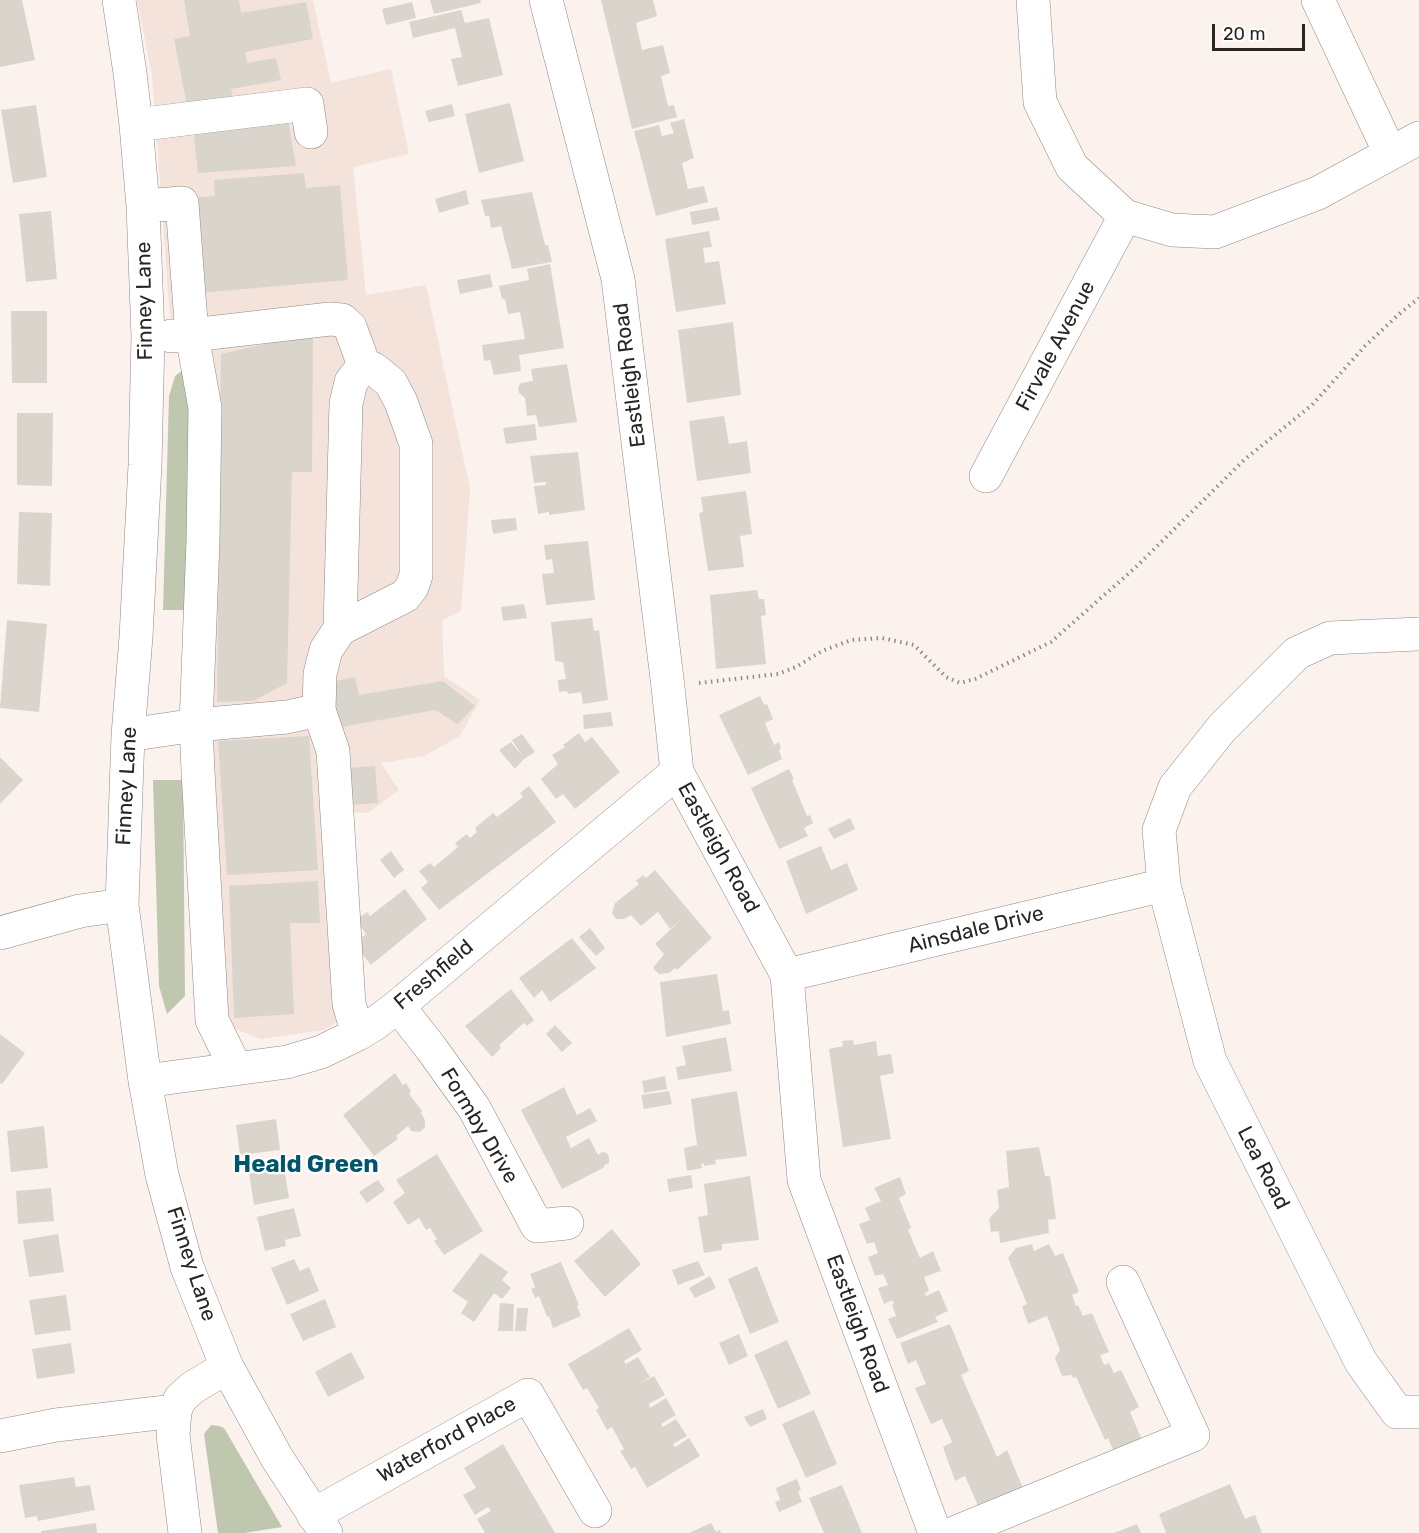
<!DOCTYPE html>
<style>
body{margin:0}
#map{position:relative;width:1419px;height:1533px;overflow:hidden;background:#fbf2ed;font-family:Rubik,sans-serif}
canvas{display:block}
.scale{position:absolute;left:1212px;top:24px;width:93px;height:27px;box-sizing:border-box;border:3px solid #282523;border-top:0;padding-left:8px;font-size:18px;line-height:21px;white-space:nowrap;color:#282523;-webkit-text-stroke:4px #fff;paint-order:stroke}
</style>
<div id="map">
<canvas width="1419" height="1533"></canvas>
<div class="scale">20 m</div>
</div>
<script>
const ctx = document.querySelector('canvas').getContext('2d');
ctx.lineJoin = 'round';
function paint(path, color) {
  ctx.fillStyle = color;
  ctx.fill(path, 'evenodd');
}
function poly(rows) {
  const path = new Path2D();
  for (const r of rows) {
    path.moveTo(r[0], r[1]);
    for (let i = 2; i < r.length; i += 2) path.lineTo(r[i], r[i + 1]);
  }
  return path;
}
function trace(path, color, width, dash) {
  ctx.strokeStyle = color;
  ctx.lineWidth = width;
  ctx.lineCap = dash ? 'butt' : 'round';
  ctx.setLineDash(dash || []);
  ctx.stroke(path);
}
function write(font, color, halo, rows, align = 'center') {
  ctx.font = font + ' Rubik,sans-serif';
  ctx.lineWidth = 4.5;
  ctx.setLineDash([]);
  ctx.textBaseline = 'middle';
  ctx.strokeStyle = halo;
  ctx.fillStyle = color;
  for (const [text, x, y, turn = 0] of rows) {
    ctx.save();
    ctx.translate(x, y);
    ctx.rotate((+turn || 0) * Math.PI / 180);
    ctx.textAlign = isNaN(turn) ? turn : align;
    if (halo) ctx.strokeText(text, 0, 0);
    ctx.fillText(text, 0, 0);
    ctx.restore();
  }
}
paint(poly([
 [137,0,313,0,331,83,391,69,409,154,353,167,366,295,426,285,470,489,461,611,442,620,444,676,480,700,460,736,424,756,381,763,399,790,368,813,345,812,354,985,367,1004,324,1030,261,1039,212,1020,198,318,170,319,152,75]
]), '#f3e3da');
paint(poly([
 [187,367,193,408,190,610,163,610,169,396,175,376],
 [153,780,183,780,185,996,167,1014,159,986],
 [211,1425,219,1426,224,1428,282,1527,244,1533,218,1533,204,1434]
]), '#c0c7af');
paint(poly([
 [0,0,22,0,35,60,0,67],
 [184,0,239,0,241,13,306,2,313,39,245,52,247,63,276,58,281,80,231,89,233,98,187,106,174,39,190,36],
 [430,0,480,0,481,3,434,14],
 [601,0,653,0,657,16,636,23,642,50,663,45,670,73,661,76,668,106,674,105,677,117,632,129],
 [412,2,416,18,386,25,382,9],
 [461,10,465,23,489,18,503,75,458,86,451,59,462,57,455,28,413,38,409,22],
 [510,103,524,161,479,173,465,114],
 [452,104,455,116,429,122,425,111],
 [36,105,47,177,13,183,1,110],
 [287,114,296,166,198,173,193,125],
 [684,119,694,158,682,163,688,189,704,186,708,202,656,216,634,131,659,125,662,136,674,133,670,123],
 [304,173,306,188,340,185,348,280,198,293,189,198,215,196,214,180],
 [466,190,469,204,439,213,435,199],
 [532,192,545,245,548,245,552,262,512,269,501,226,491,228,489,216,485,216,481,200],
 [717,207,720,220,692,225,690,212],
 [51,211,57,279,26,282,19,214],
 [709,231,712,247,703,248,705,263,719,261,726,304,676,312,665,239],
 [550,264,564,348,519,355,521,371,494,375,490,360,484,361,482,345,525,339,520,312,508,314,505,299,502,299,499,286,529,280,527,269],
 [490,274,493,287,460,294,457,280],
 [11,311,47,311,47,383,12,383],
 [733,322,741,395,687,403,678,330],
 [313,333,312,472,292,472,287,683,253,701,217,702,221,354],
 [567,364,577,422,539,427,536,415,527,416,525,398,519,393,518,387,521,383,533,381,531,369],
 [17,413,53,413,52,486,17,485],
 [724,416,729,444,747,441,751,473,697,481,689,421],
 [535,424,537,440,506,444,503,428],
 [578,452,585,510,549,515,549,512,538,514,534,486,546,485,546,482,534,483,530,456],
 [746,491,752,534,740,536,744,567,708,571,699,513,703,512,701,497],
 [19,512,52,513,50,586,17,584],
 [516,518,517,530,493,534,491,520],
 [588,541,595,600,546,605,542,574,554,573,552,559,546,560,544,545],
 [757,590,759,599,764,599,766,615,761,616,766,664,716,669,710,595],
 [524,604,527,618,503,621,501,607],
 [592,618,594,631,599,630,608,700,583,704,581,692,568,694,567,691,559,692,558,680,566,679,563,662,555,661,551,622],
 [7,620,47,624,39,712,0,708],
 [355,677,359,695,443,681,475,706,458,724,435,710,336,728,330,682],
 [760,696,764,705,767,704,773,719,765,723,774,745,779,742,781,749,779,750,782,759,748,775,719,715],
 [611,712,613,726,584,729,583,715],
 [579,733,585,742,592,737,620,772,575,809,563,794,556,799,541,779,558,764,552,755,565,747,563,745],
 [522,734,535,752,524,759,515,769,499,750,511,742,523,757,512,740],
 [309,736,318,870,227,875,218,741],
 [0,757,23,780,0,804],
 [375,766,378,803,350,805,348,768],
 [789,769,794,779,792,780,807,816,810,815,813,823,804,828,808,836,779,849,751,788],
 [529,786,556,822,439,910,421,888,428,882,419,871,430,863,434,867,458,847,455,843,467,834,470,838,477,832,475,828,493,813,497,817,523,797,520,793],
 [850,818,855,829,834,839,828,829],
 [821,846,831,870,847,863,858,890,806,914,786,861],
 [391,851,404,870,394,878,380,860],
 [655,870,712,938,677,970,675,968,669,973,659,974,653,968,664,954,655,944,683,918,670,929,658,912,641,926,631,915,624,919,616,919,612,913,615,903,639,884,636,881,643,875,646,878],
 [318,881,320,923,290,923,294,1014,234,1018,229,886],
 [405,889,427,919,371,965,354,944,366,934,356,920,367,912,370,916],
 [590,928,605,948,596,956,579,937],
 [572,938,596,968,550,1002,542,990,534,998,519,978],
 [717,974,723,1011,729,1010,731,1024,666,1037,660,982],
 [511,989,534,1020,527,1026,524,1023,499,1045,501,1048,492,1057,465,1026],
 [555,1025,572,1043,562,1052,546,1034],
 [0,1034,25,1053,2,1084,0,1083],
 [726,1037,732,1071,678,1080,676,1067,686,1065,682,1046],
 [853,1040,854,1045,876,1041,878,1056,891,1054,894,1073,880,1076,891,1139,843,1147,829,1049,843,1046,842,1041],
 [395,1073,403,1085,406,1083,411,1091,409,1094,422,1111,421,1113,425,1120,425,1127,420,1132,411,1131,408,1126,396,1136,398,1139,374,1156,343,1115],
 [665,1076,667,1089,644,1093,642,1081],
 [564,1087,577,1115,590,1108,597,1121,566,1137,571,1148,589,1138,598,1155,602,1152,607,1153,609,1158,609,1163,603,1166,605,1167,562,1189,521,1110],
 [669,1091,672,1104,644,1109,641,1095],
 [737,1091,747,1156,715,1160,716,1164,704,1166,704,1163,701,1164,702,1168,687,1171,684,1148,697,1145,691,1099],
 [276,1119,280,1150,240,1155,236,1125],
 [44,1126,48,1168,11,1172,7,1131],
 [1039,1147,1045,1176,1050,1176,1056,1219,1048,1220,1049,1233,1000,1243,999,1231,991,1232,989,1219,999,1208,997,1190,1009,1187,1006,1151],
 [437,1154,483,1231,444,1255,434,1241,437,1239,430,1228,426,1230,419,1218,408,1225,393,1202,405,1193,396,1180],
 [284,1167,289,1198,254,1205,249,1173],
 [691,1175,693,1188,669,1192,667,1179],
 [750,1176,759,1240,722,1244,722,1250,704,1253,698,1217,708,1215,704,1184],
 [900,1177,906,1194,899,1198,911,1228,908,1230,920,1258,933,1251,941,1271,924,1277,929,1291,925,1293,926,1296,939,1290,948,1311,935,1317,938,1322,897,1339,888,1319,896,1316,892,1305,894,1304,892,1300,884,1304,878,1288,888,1285,883,1274,875,1276,868,1257,878,1253,874,1242,867,1244,859,1224,870,1220,865,1208,881,1201,874,1188],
 [378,1180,385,1190,367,1203,359,1192],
 [51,1188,54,1221,18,1224,16,1191],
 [294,1208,301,1236,285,1240,286,1246,265,1251,257,1217],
 [612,1229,641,1264,605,1297,574,1261],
 [58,1234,64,1272,29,1277,23,1240],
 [1032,1244,1034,1251,1049,1244,1055,1256,1063,1253,1079,1292,1072,1295,1076,1306,1078,1305,1083,1316,1092,1313,1109,1352,1100,1355,1104,1365,1109,1363,1114,1373,1121,1370,1139,1407,1130,1412,1142,1440,1114,1452,1108,1438,1105,1440,1076,1377,1073,1378,1072,1375,1062,1376,1055,1358,1060,1350,1047,1316,1028,1324,1022,1306,1027,1304,1008,1258,1016,1248],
 [481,1253,508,1272,502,1280,511,1288,502,1299,494,1293,474,1322,461,1313,468,1302,452,1291],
 [294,1259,300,1271,309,1267,319,1291,287,1305,271,1268],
 [698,1261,705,1275,678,1285,672,1270],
 [561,1262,579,1305,577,1306,581,1316,553,1328,549,1316,547,1317,539,1296,535,1298,531,1289,535,1287,530,1274],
 [757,1266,779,1322,750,1334,728,1279],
 [710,1276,716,1288,695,1298,689,1288],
 [66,1295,71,1330,35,1335,29,1300],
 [325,1299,336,1327,303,1341,290,1314],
 [500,1303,514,1304,513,1331,498,1331],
 [517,1308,528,1308,526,1331,515,1331],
 [950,1324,969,1371,961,1375,997,1457,1007,1450,1023,1488,980,1510,965,1476,955,1481,943,1447,952,1442,942,1419,931,1424,915,1388,926,1384,916,1360,908,1364,900,1343],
 [629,1328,642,1350,624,1361,626,1364,638,1357,650,1377,637,1385,654,1376,665,1395,649,1404,650,1408,666,1398,676,1415,661,1424,663,1427,676,1419,687,1436,673,1444,675,1447,689,1438,700,1456,647,1488,635,1467,631,1469,620,1451,624,1449,612,1427,607,1430,596,1410,599,1408,587,1388,583,1390,568,1364],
 [739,1334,748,1356,729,1365,719,1343],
 [787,1340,811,1394,778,1409,754,1355],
 [71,1343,75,1373,37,1379,32,1349],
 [351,1352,365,1378,328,1397,315,1372],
 [763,1409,767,1419,750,1427,744,1417],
 [814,1410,837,1464,806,1478,782,1424],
 [503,1444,555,1533,485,1533,477,1519,491,1511,488,1507,475,1515,463,1495,476,1488,464,1468],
 [74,1477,76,1487,90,1485,95,1510,38,1521,37,1516,25,1518,19,1485],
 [797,1479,801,1490,798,1491,802,1502,779,1512,775,1502,780,1500,776,1488],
 [1230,1484,1245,1519,1255,1515,1262,1533,1166,1533,1159,1514],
 [842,1485,862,1533,824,1533,809,1498],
 [96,1523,97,1533,41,1533,41,1531],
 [711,1523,716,1532,720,1530,721,1533,689,1533],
 [1137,1524,1141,1533,1114,1533]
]), '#d9d5cd');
const minor = poly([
 [119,0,130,73,136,125,143,206,148,337,145,465,136,637,128,735,122,905,145,1081,162,1175,187,1267,227,1367,277,1458,326,1533],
 [546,0,618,279,668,687,677,772,787,975,804,1180,935,1533],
 [1033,0,1040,102,1072,167,1125,216,1172,230,1215,232,1318,193,1419,138],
 [1318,0,1390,153],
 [136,125,307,104,311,132],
 [143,206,182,203,192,335,205,408,203,541,196,725,198,771,212,1020,236,1069],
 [171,336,192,335,330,319,342,320,350,327,364,365],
 [986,476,1125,216],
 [340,629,346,404,351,382,364,365,374,369,391,383,401,402,416,444,416,575,412,587,405,596,340,629,326,650,320,674,319,710,333,751,349,1004,358,1034],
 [1419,634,1330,638,1297,653,1222,728,1175,787,1159,830,1164,885,1210,1061,1361,1362,1397,1412,1419,1412],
 [128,735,196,725,287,717,319,710],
 [0,933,80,911,122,905],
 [787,975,1164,885],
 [398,1006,431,1048,474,1108,537,1226,567,1223],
 [145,1081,287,1062,321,1052,358,1034,373,1025,398,1006,677,772],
 [0,1436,56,1425,175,1411],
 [313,1515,528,1395,595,1511],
 [185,1533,173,1435,175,1411,180,1399,192,1388,227,1367],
 [954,1533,1193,1435,1123,1282]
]);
trace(minor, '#908884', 34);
trace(poly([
 [699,683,778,674,796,667,822,651,851,640,882,638,914,645,946,677,960,683,975,679,1051,642,1136,567,1244,460,1312,405,1365,346,1398,315,1419,298]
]), '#908a87', 4, [1.5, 4.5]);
trace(minor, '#fff', 33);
write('21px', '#282523', '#fff', [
 ["Finney Lane",145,301,-91],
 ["Firvale Avenue",1056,346,-62],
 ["Eastleigh Road",630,375,-97],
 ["Finney Lane",127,786,-87],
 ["Eastleigh Road",718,848,61],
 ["Ainsdale Drive",976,930,-14],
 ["Freshfield",434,975,-40],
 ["Formby Drive",479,1126,59],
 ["Lea Road",1263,1168,63],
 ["Finney Lane",191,1264,72],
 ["Eastleigh Road",857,1324,70],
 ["Waterford Place",447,1440,-29]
]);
write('bold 24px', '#00556d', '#fff', [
 ["Heald Green",306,1165]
]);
</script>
